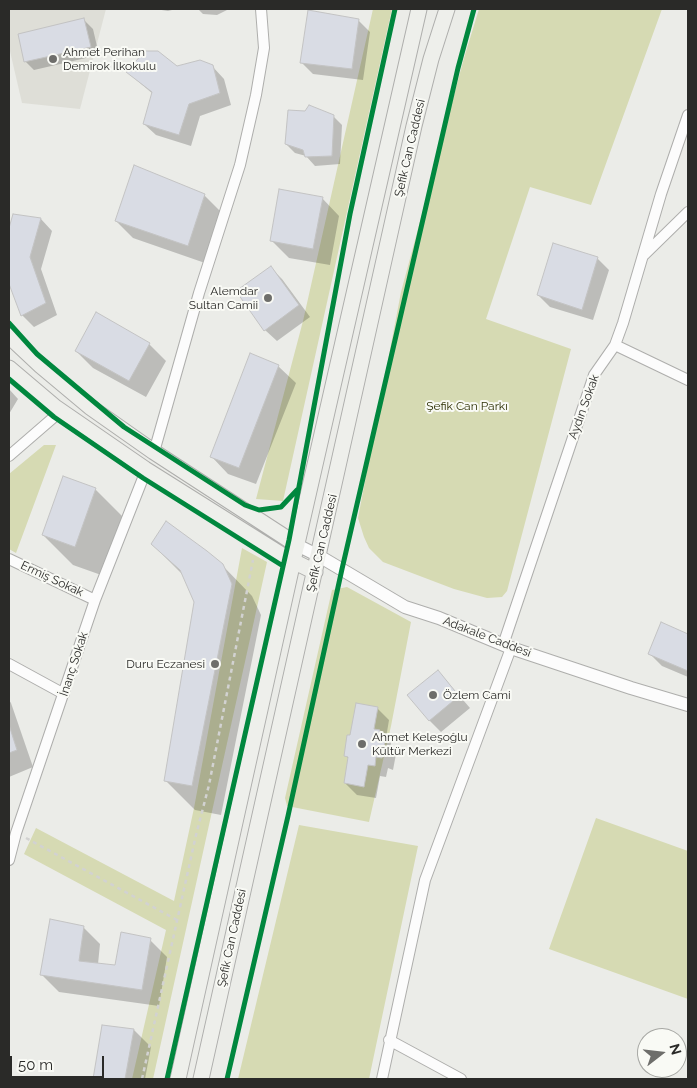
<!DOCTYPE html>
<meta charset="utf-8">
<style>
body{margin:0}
#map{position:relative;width:697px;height:1088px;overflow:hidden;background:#ebece8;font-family:Raleway,sans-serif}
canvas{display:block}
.frame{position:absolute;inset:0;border:10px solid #2a2a28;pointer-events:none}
.north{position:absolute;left:637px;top:1028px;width:50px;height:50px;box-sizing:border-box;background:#f9faf5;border:1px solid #a6a7a3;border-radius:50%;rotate:74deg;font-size:14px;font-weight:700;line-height:20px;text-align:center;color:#2a2a28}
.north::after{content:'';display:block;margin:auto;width:18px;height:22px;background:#6e6e6b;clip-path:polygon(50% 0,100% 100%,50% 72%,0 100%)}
.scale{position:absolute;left:10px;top:1056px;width:94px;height:22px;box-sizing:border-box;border:2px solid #2a2a28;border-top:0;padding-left:6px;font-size:15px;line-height:18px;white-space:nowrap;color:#2a2a28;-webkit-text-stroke:4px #f9faf5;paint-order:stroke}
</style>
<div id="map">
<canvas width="697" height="1088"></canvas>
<div class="frame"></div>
<div class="north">N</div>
<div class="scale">50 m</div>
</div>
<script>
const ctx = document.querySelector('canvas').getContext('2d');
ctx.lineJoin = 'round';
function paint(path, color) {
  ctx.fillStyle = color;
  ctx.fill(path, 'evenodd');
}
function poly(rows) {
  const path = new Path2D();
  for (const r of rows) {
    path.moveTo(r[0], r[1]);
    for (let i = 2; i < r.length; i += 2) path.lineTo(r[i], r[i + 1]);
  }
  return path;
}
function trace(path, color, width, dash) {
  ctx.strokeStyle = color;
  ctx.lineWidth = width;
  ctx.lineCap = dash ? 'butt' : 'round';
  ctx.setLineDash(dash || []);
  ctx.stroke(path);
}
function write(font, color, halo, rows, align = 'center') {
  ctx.font = font + ' Raleway,sans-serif';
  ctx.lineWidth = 4;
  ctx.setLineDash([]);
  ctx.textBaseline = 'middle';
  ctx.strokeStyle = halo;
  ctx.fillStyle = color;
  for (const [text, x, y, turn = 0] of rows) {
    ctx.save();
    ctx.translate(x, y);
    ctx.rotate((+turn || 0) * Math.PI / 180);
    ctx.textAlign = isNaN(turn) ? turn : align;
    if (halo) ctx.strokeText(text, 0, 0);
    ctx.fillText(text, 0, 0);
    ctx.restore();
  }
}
paint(poly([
 [9,9,106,9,80,109,22,103,9,47]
]), '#deded7');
paint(poly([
 [373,9,392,9,283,501,256,499,303,321],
 [479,9,662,9,591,205,530,187,486,319,571,349,507,591,502,597,487,598,454,589,383,562,369,548,364,537,358,518,401,292,464,58],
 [44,445,56,445,16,553,9,549,9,474],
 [242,548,267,562,153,1079,132,1079,166,930,24,854,36,828,174,901,194,808],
 [347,587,411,622,391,726,369,822,287,806,285,798,332,590],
 [596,818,688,851,688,999,549,949],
 [299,825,418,846,369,1079,238,1079]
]), '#d6dab3');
paint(poly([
 [155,9,176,9,168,11],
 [198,9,229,9,217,15,203,14],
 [84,20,93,29,99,55,34,70,25,61],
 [358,20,370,32,363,80,313,74,301,62],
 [212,66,224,79,231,105,200,116,191,146,156,135,144,124,153,94,127,72],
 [334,117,342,125,340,164,315,166,306,156,295,153,286,144],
 [204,195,221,212,205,263,133,238,116,221],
 [322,198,339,216,330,265,289,258,271,240],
 [14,216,41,219,52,231,41,269,57,315,34,327,22,315,9,281,9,233],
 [597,258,609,270,593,320,550,307,538,295],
 [271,268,282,279,310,317,277,341,265,330],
 [149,344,166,361,146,397,93,368,76,351],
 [278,366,296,383,256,484,228,474,211,456],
 [9,389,18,399,9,414],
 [95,489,125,519,104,576,73,565,43,535],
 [152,544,222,565,252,596,261,615,221,815,195,810,165,780,196,602,184,576],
 [662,624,688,635,688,677,662,666,650,654],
 [438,671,470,708,441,732,429,720],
 [9,700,11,703,33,767,9,777],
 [377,708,389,720,386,738,391,743,390,748,396,754,393,770,388,768,386,777,380,776,376,798,357,795,345,783,349,759,345,755,351,737],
 [83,927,100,944,98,964,116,966,150,940,167,957,159,1006,59,992,42,975],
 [103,1027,134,1030,151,1047,145,1079,94,1079]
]), '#0003');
const building = poly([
 [308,10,359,19,352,69,300,63,308,10],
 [84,18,91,47,24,62,18,34,84,18],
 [145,51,158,51,177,66,200,60,213,65,220,93,189,104,179,135,143,124,152,92,126,72,145,51],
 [309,105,334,115,332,156,305,157,303,150,285,144,288,110,305,111,309,105],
 [134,165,205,194,188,246,115,221,134,165],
 [279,189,323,197,313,249,270,241,279,189],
 [13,214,41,218,30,257,46,303,21,316,9,284,9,228,13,214],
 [553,243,598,257,582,310,537,295,553,243],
 [271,266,299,305,264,331,236,291,271,266],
 [96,312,150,343,129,381,75,351,96,312],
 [250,353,279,365,239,468,210,457,250,353],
 [63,476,96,488,75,547,42,535,63,476],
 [166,521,207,551,223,564,232,584,192,786,164,781,194,602,180,570,151,544,166,521],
 [661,622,688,634,688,671,648,654,661,622],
 [438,670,459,696,429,721,407,695,438,670],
 [356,703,378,707,374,729,380,730,378,740,385,741,382,758,376,757,375,766,368,765,364,787,344,783,348,757,344,756,347,735,350,735,356,703],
 [9,725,17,750,9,753,9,725],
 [50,919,84,926,79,961,115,965,121,932,151,938,142,990,40,975,50,919],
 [102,1025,134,1029,125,1079,93,1079,102,1025]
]);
paint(building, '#d9dce4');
trace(building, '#c3c3c3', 1);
const minor = poly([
 [644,255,688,212],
 [615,345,688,380],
 [154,452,199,293,240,165,256,95,264,48,261,9],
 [9,456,61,411],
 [9,559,95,600],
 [503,645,594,375,615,345,623,323,661,194,688,115],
 [9,664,64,694],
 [9,860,16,833,95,600,143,478,145,469],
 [389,1040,461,1079],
 [382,1079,425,880,511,648]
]);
const tertiary = poly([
 [297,545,319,556,405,607,439,618,511,648,631,688,688,705]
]);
const secondary = poly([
 [9,336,41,366,90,407,154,452,297,545],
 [9,368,55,407,145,469,285,557,315,572],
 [178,1079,293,561,419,9],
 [201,1079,414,126,431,59,447,9]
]);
trace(minor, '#aeaeac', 12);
trace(tertiary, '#aeaeac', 14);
trace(secondary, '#aeaeac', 17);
trace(poly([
 [26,838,177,920],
 [142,1079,196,835,209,785,253,560]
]), '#d2d2d1', 2.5, [4, 4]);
trace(minor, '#fcfcfc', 10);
trace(tertiary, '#fcfcfc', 12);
trace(secondary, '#eeefeb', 15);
trace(poly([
 [9,323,37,354,124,427,245,505,259,510,281,507,297,490],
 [9,379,54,417,143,478,283,566],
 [167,1079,289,540,350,214,395,9],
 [227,1079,288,816,342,569,458,68,474,9]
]), '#00873e', 5);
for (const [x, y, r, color] of [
 [53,59,5,"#6e6e6b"],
 [268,298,5,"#6e6e6b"],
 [215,664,5,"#6e6e6b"],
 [433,695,5,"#6e6e6b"],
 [362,744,5,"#6e6e6b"]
]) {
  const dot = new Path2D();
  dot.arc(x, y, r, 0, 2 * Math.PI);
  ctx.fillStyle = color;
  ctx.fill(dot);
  trace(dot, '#f9faf5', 2);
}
write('12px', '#2a2a28', '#f9faf5', [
 ["Ahmet Perihan",63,52],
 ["Demirok İlkokulu",63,66],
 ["Alemdar",258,291,"right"],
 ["Sultan Camii",258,305,"right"],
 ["Duru Eczanesi",205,664,"right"],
 ["Özlem Cami",443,695],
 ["Ahmet Keleşoğlu",372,737],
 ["Kültür Merkezi",372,751]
], 'left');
write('12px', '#2a2a28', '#f9faf5', [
 ["Şefik Can Caddesi",410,148,-77],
 ["Aydın Sokak",584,407,-70],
 ["Şefik Can Caddesi",322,543,-77],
 ["Ermiş Sokak",52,579,25],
 ["Adakale Caddesi",487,637,21],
 ["İnanç Sokak",74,664,-72],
 ["Şefik Can Caddesi",232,938,-78]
]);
write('12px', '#2d3004', '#f9faf5', [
 ["Şefik Can Parkı",467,406]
]);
</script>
